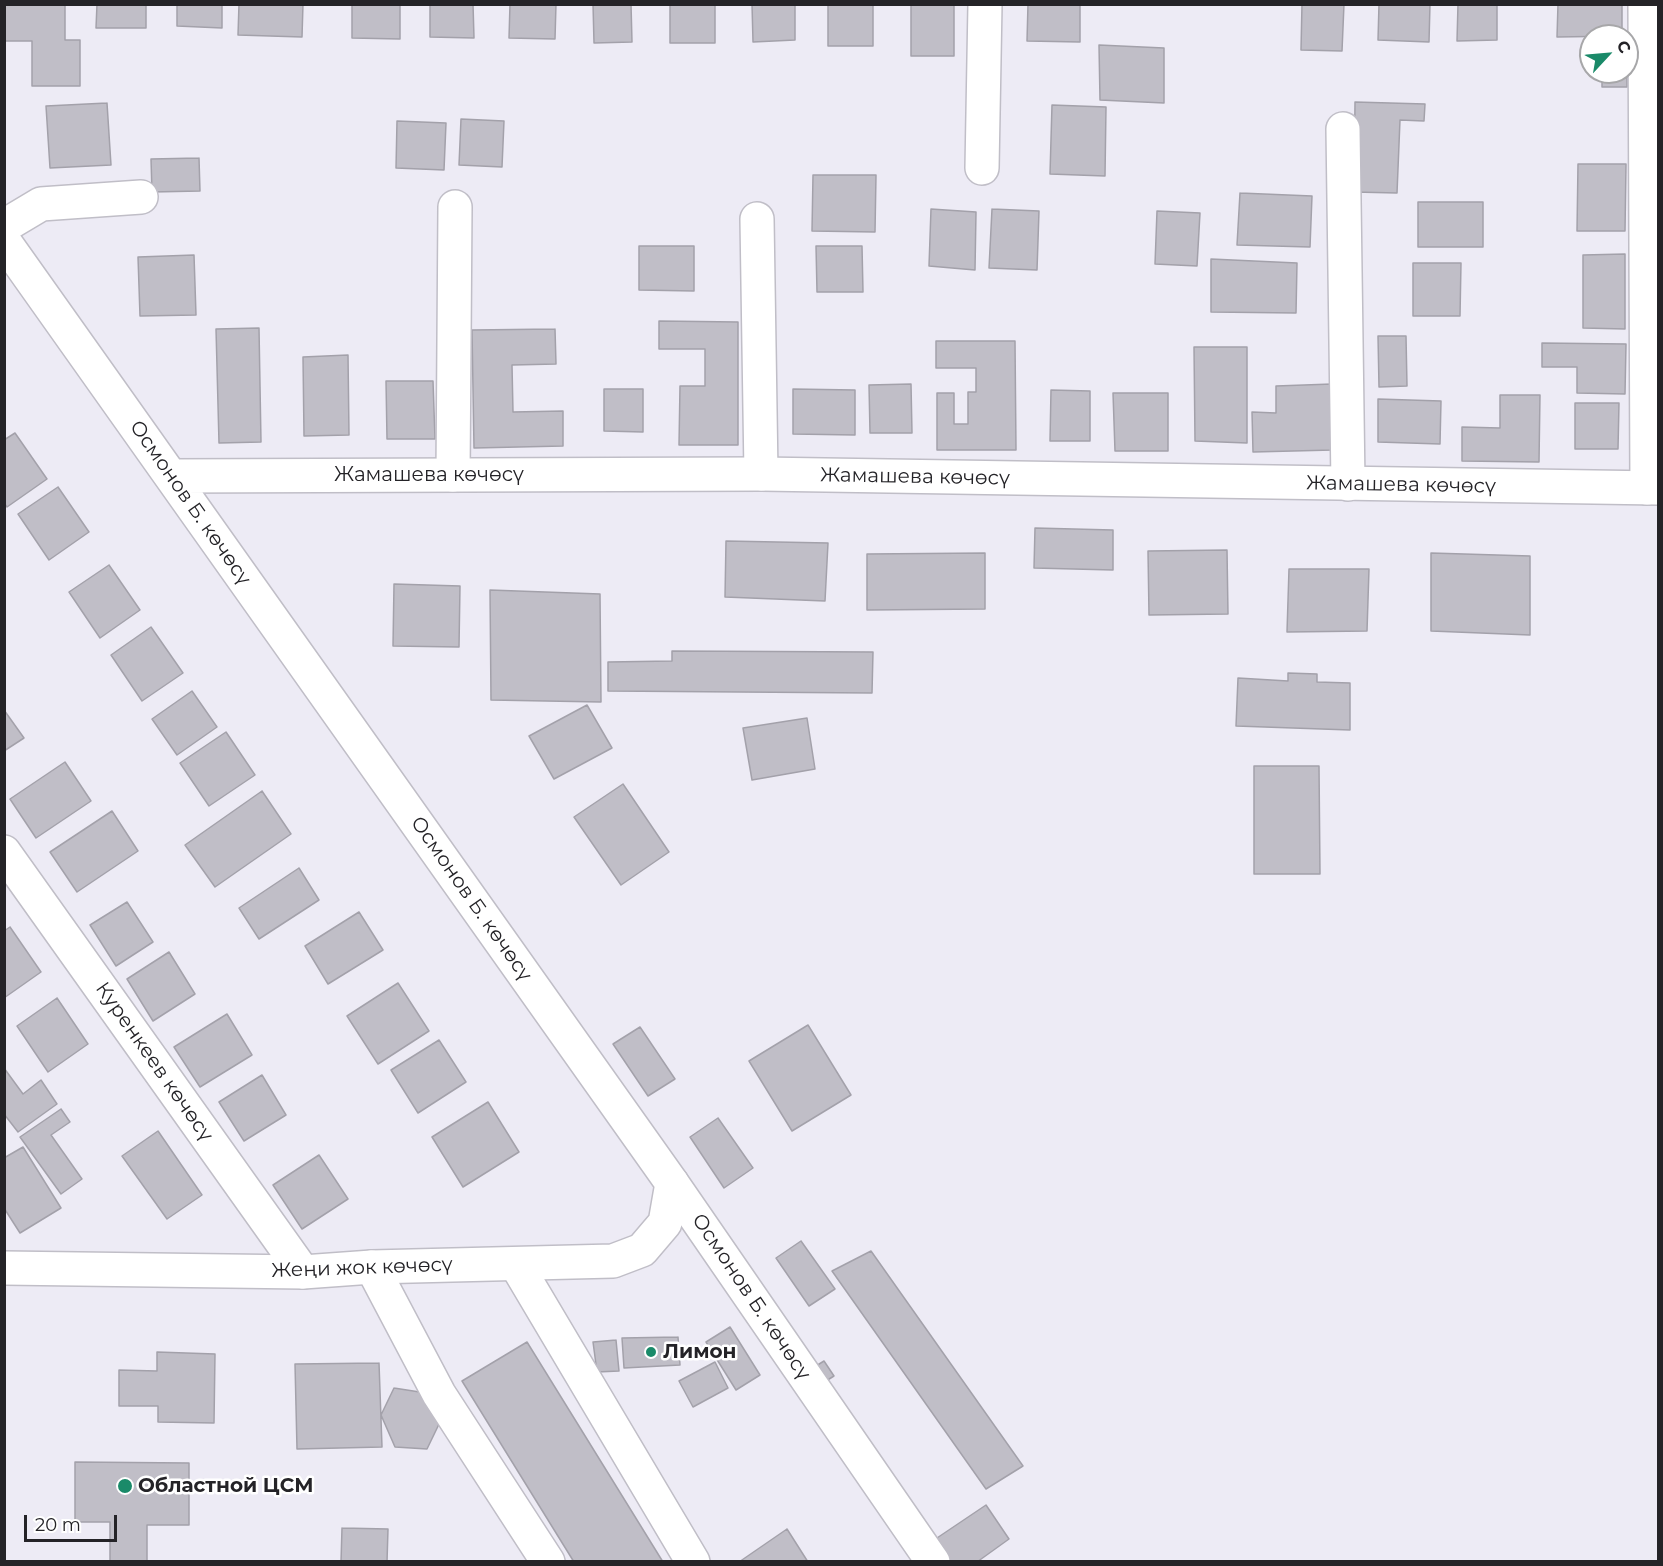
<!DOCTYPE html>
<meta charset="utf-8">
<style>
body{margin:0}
#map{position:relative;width:1663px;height:1566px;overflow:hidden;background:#edebf5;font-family:Montserrat,sans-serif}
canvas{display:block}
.frame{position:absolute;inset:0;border:6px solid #242327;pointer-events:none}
.north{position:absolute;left:1579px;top:24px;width:60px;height:60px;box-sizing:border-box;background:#fff;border:2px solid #a7a7a9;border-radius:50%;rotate:64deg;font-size:16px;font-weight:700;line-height:24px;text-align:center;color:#242327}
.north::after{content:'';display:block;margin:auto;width:21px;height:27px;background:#1a8a69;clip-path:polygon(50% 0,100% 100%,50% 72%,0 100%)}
.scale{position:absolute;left:24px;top:1515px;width:93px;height:27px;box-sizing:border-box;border:3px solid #242327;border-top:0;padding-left:8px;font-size:18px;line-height:21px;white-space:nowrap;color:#242327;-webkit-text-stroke:4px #fff;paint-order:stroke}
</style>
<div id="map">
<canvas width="1663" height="1566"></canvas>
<div class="frame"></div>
<div class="north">С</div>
<div class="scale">20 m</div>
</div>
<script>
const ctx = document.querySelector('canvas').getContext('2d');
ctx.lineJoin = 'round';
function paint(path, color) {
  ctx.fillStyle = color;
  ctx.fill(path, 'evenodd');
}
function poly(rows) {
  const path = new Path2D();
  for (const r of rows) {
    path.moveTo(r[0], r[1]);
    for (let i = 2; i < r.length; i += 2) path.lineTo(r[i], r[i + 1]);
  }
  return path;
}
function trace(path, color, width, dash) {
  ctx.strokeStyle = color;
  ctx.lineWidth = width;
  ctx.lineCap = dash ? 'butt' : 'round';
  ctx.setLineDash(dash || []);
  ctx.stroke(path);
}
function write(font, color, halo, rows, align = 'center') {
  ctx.font = font + ' Montserrat,sans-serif';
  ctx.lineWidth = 5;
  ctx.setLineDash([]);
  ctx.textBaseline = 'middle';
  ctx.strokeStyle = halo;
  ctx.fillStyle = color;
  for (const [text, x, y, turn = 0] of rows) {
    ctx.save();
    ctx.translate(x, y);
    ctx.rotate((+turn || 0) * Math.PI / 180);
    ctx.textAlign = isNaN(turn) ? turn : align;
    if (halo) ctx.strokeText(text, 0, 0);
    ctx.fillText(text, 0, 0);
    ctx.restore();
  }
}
const building = poly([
 [4,4,65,4,65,40,80,40,80,86,32,86,32,41,4,41,4,4],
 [97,4,146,4,146,28,96,28,97,4],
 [177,4,222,4,222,28,177,26,177,4],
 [239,4,303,4,302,37,238,35,239,4],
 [352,4,400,4,400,39,352,38,352,4],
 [430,4,473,4,474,38,430,37,430,4],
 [510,4,556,4,555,39,509,38,510,4],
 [593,4,631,4,632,42,594,43,593,4],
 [670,4,715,4,715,43,670,43,670,4],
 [752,4,795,4,795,40,753,42,752,4],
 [828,4,873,4,873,46,828,46,828,4],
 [911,4,954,4,954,56,911,56,911,4],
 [1028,4,1080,4,1080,42,1027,41,1028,4],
 [1302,4,1344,4,1342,51,1301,50,1302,4],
 [1379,4,1430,4,1429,42,1378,40,1379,4],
 [1458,4,1497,4,1497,40,1457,41,1458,4],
 [1558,4,1622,4,1622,36,1557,37,1558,4],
 [1099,45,1164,48,1164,103,1100,100,1099,45],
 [1602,72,1627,72,1627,87,1602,87,1602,72],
 [1355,102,1425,104,1424,121,1400,120,1397,193,1354,192,1355,102],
 [107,103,111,165,50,168,46,106,107,103],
 [1052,105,1106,107,1105,176,1050,174,1052,105],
 [461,119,504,121,502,167,459,165,461,119],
 [397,121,446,123,444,170,396,168,397,121],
 [199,158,200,191,152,192,151,159,199,158],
 [1578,164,1626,164,1625,231,1577,231,1578,164],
 [813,175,876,175,875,232,812,231,813,175],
 [1240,193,1312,196,1310,247,1237,245,1240,193],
 [1418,202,1483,202,1483,247,1418,247,1418,202],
 [931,209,976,212,975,270,929,266,931,209],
 [992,209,1039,211,1037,270,989,268,992,209],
 [1157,211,1200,213,1197,266,1155,264,1157,211],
 [639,246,694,246,694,291,639,290,639,246],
 [816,246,862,246,863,292,817,292,816,246],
 [1625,254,1625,329,1583,328,1583,255,1625,254],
 [194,255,196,315,140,316,138,257,194,255],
 [1211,259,1297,263,1296,313,1211,312,1211,259],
 [1413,263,1461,263,1460,316,1413,316,1413,263],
 [659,321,738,322,738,445,679,445,680,386,705,386,705,349,659,349,659,321],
 [259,328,261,442,219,443,216,329,259,328],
 [555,329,556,364,512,365,513,412,563,411,563,446,474,448,472,330,555,329],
 [1378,336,1406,336,1407,386,1379,387,1378,336],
 [936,341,1015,341,1016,450,937,450,937,393,954,393,954,424,968,424,968,392,976,392,976,368,936,368,936,341],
 [1542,343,1626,344,1625,394,1577,393,1577,367,1542,367,1542,343],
 [1194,347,1247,347,1247,443,1195,441,1194,347],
 [348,355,349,435,304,436,303,357,348,355],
 [386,381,433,381,435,439,387,439,386,381],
 [911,384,912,433,870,433,869,385,911,384],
 [1332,384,1333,450,1253,452,1252,412,1276,413,1276,386,1332,384],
 [604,389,643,389,643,432,604,431,604,389],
 [793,389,855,390,855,435,793,434,793,389],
 [1051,390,1090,391,1090,441,1050,441,1051,390],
 [1113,393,1168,393,1168,451,1115,451,1113,393],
 [1500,395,1540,395,1539,462,1462,461,1462,427,1500,428,1500,395],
 [1378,399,1441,401,1440,444,1378,442,1378,399],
 [1575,403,1619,403,1618,449,1575,449,1575,403],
 [15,433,47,479,7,507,4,503,4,440,15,433],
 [58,487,89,532,49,560,18,514,58,487],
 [1035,528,1113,530,1113,570,1034,568,1035,528],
 [726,541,828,543,825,601,725,597,726,541],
 [1227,550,1228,614,1149,615,1148,551,1227,550],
 [985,553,985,609,867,610,867,554,985,553],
 [1431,553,1530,556,1530,635,1431,631,1431,553],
 [109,565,140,610,100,638,69,592,109,565],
 [1289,569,1369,569,1367,631,1287,632,1289,569],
 [394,584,460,586,459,647,393,646,394,584],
 [490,590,600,594,601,702,491,700,490,590],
 [151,627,183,673,142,701,111,655,151,627],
 [672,651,873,652,872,693,608,691,608,662,672,661,672,651],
 [1288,673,1317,674,1317,682,1350,683,1350,730,1236,726,1238,678,1288,681,1288,673],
 [192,691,217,727,177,755,152,719,192,691],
 [587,705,612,748,554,779,529,736,587,705],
 [4,710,24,738,4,751,4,710],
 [807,718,815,769,752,780,743,728,807,718],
 [226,732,255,775,209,806,180,763,226,732],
 [65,762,91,801,36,838,10,799,65,762],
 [1254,766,1319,766,1320,874,1254,874,1254,766],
 [623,784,669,852,621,885,574,817,623,784],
 [262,791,291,834,215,887,185,845,262,791],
 [112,811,138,851,77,892,50,852,112,811],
 [299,868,319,900,259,939,239,908,299,868],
 [127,902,153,942,116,966,90,925,127,902],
 [359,912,383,950,328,984,305,946,359,912],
 [10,927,41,972,4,998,4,931,10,927],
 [169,952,195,994,153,1021,127,979,169,952],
 [398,983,429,1031,378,1064,347,1016,398,983],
 [57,998,88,1044,48,1072,17,1026,57,998],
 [227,1014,252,1055,200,1087,174,1047,227,1014],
 [808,1025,851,1095,792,1131,749,1061,808,1025],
 [640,1027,675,1079,648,1096,613,1044,640,1027],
 [439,1040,466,1082,418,1113,391,1070,439,1040],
 [4,1068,23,1094,41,1080,57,1104,18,1132,4,1114,4,1068],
 [262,1075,286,1115,244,1141,219,1102,262,1075],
 [488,1102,519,1152,463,1187,432,1137,488,1102],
 [61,1109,70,1122,51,1135,82,1179,61,1194,20,1137,61,1109],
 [718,1118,753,1168,724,1188,690,1137,718,1118],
 [158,1131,202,1195,167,1219,122,1156,158,1131],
 [23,1147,61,1208,20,1233,4,1208,4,1158,23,1147],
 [319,1155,348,1199,302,1229,273,1185,319,1155],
 [801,1241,835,1289,809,1306,776,1258,801,1241],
 [871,1251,1023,1466,986,1489,832,1271,871,1251],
 [730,1327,760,1375,736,1390,706,1342,730,1327],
 [678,1337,680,1365,624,1368,622,1338,678,1337],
 [616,1340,619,1371,597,1372,593,1342,616,1340],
 [527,1342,663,1562,574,1562,462,1381,527,1342],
 [157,1352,215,1354,214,1423,158,1422,158,1406,119,1406,119,1370,157,1371,157,1352],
 [824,1361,834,1376,818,1386,808,1371,824,1361],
 [715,1362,728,1388,693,1407,679,1381,715,1362],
 [379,1363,382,1447,297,1449,295,1364,379,1363],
 [394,1388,426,1393,441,1420,427,1449,395,1447,381,1415,394,1388],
 [75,1462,189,1463,189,1525,147,1525,147,1562,110,1562,110,1522,75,1522,75,1462],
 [986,1505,1009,1539,977,1562,945,1562,931,1542,986,1505],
 [342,1528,388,1529,387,1562,341,1562,342,1528],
 [787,1529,808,1562,739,1562,787,1529]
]);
paint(building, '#c0bec7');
trace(building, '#a3a1aa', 1.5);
const minor = poly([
 [1645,4,1647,488],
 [1343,129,1348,484],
 [982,168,985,4],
 [757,219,761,474],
 [4,226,41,204,141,197],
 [453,475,455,207],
 [4,852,303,1272],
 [672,1183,933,1562],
 [516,1264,693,1562],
 [372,1267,439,1394,548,1562]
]);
const major = poly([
 [4,241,672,1183,665,1223,642,1250,613,1261,372,1267,303,1272,4,1268],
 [172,476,761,474,1658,488]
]);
trace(minor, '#c0bec7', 36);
trace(major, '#c0bec7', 36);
trace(minor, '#fff', 33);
trace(major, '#fff', 33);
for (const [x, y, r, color] of [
 [651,1352,6,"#1a8a69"],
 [125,1486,8,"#1a8a69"]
]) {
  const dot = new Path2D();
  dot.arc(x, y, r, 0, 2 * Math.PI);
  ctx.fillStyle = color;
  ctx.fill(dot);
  trace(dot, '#fff', 2);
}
write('20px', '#242327', '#fff', [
 ["Жамашева көчөсү",429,475],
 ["Жамашева көчөсү",915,477,1],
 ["Жамашева көчөсү",1401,485,1],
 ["Осмонов Б. көчөсү",190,503,55],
 ["Осмонов Б. көчөсү",471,899,55],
 ["Куренкеев көчөсү",154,1062,55],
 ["Жеңи жок көчөсү",362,1268,-2],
 ["Осмонов Б. көчөсү",751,1297,56]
]);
write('bold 20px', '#242327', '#fff', [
 ["Лимон",663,1352],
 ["Областной ЦСМ",138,1486]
], 'left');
</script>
